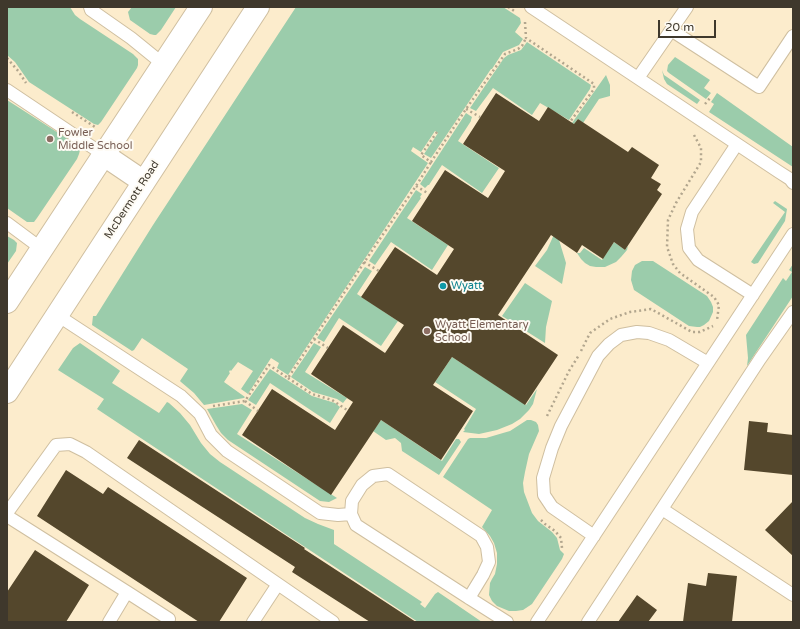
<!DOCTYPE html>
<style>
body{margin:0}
#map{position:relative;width:800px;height:629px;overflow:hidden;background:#fceccc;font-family:"Varela Round",sans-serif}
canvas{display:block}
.frame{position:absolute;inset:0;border:8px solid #3f382c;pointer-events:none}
.scale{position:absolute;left:658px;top:20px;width:58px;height:18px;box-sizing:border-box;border:2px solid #3f382c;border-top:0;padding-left:5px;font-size:12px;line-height:14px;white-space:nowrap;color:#3f382c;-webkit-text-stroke:3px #fefbf4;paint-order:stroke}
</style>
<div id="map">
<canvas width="800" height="629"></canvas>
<div class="frame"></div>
<div class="scale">20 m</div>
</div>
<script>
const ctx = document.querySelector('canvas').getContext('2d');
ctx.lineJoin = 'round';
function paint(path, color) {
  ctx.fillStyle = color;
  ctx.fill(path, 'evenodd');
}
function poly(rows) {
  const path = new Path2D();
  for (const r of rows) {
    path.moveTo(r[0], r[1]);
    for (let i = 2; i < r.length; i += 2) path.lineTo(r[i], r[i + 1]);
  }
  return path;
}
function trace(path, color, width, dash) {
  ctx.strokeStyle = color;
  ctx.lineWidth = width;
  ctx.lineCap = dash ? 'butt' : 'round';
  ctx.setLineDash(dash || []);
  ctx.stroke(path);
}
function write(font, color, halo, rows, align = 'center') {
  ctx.font = font + ' "Varela Round",sans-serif';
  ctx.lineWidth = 4;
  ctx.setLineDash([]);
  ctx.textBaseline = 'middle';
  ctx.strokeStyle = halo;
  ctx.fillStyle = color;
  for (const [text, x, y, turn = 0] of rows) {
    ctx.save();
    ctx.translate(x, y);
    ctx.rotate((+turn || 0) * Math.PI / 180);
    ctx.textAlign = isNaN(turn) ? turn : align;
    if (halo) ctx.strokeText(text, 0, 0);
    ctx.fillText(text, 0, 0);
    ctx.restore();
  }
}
paint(poly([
 [7,7,70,7,75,15,80,19,133,54,138,59,138,65,137,68,101,122,98,125,94,124,29,82,15,62,7,55],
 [132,7,176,7,161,30,156,35,154,35,150,34,130,20,128,12],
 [296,7,503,7,520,18,521,23,515,32,523,39,519,45,503,52,492,69,491,69,431,158,424,154,438,133,435,131,421,152,413,147,411,151,428,163,288,375,277,368,279,363,271,358,248,394,241,389,253,371,238,362,231,371,230,370,229,372,230,373,224,382,245,397,244,398,204,405,194,393,181,382,180,381,188,369,142,338,134,350,132,351,92,325,93,316,96,316,153,225],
 [527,42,591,85,590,89,569,120,540,103,532,115,493,88,476,111,470,108,504,58,508,55,521,50],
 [675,57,710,80,704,88,711,93,706,99,669,73,667,71,668,65],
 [662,70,664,75,667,77,700,100,697,104,667,84,664,79],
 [606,75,610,85,610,96,599,99,583,123,578,119,574,124,572,123],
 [717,93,793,147,793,167,709,112,714,104,711,102],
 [7,100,74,143,78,146,80,150,79,154,77,159,37,218,34,222,27,222,7,208,7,158,8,144,7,136],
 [466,113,472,117,471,120,471,121,458,141,499,168,482,193,442,165,429,185,428,185,425,188,420,184],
 [416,190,422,194,420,197,421,198,407,218,448,245,432,270,391,242,375,265,369,261],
 [775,201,787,209,785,221,758,263,754,264,751,262,785,212,773,203],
 [556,230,566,263,562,284,535,266,547,250],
 [7,236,14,240,17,243,16,251,7,264],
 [614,242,625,250,628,246,627,250,621,257,616,262,605,267,596,267,590,266,585,263,581,259,577,253,580,253,584,248,602,260],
 [642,261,653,261,707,296,711,302,713,307,713,312,709,321,704,325,700,327,697,327,689,326,634,290,631,280,632,271,635,265],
 [793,264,793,296,747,366,748,358,746,335,783,278,786,281,792,272,789,270],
 [365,267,372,271,357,294,398,321,381,346,339,318,324,342,317,338],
 [525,283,552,301,546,327,545,343,502,316],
 [80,343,119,370,120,371,112,383,159,413,167,402,169,403,180,413,190,425,201,443,210,454,220,462,305,518,318,524,334,530,334,544,422,602,420,604,425,608,435,594,438,592,482,622,418,622,97,409,104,399,58,370,73,348],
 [314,343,321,347,305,372,347,398,343,403,337,399,313,392,291,377],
 [452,357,526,405,537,389,533,404,529,410,520,419,512,424,497,430,479,434,463,432,465,430,464,429,476,409,435,382],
 [270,369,312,396,335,403,340,407,330,423,270,383,256,405,248,400],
 [242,404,252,410,237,434,337,498,329,502,320,501,228,440,221,433,216,425,207,409],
 [381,420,442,461,456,439,459,439,461,442,439,475,402,451,401,443,395,438,386,440,373,431],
 [527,420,531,420,536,422,538,425,539,431,529,454,525,472,523,483,524,492,532,513,538,521,552,532,557,538,560,550,564,554,562,559,532,604,523,610,516,611,509,611,497,606,492,601,489,595,490,583,492,579,495,574,497,564,497,553,494,543,490,536,482,527,492,510,443,477,468,439,470,438,486,438,503,433,510,431]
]), '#9bccab');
paint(poly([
 [496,93,539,121,548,107,574,124,578,119,628,152,632,147,659,165,651,178,661,184,657,190,662,194,625,250,614,242,603,259,582,245,577,253,551,235,498,315,558,355,525,405,452,357,433,385,473,411,441,460,381,420,331,495,242,435,272,389,335,430,353,402,311,374,343,325,385,353,404,325,361,297,395,247,437,275,454,249,412,221,445,170,488,198,505,171,463,144],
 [749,421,768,423,767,432,793,435,793,475,744,470],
 [139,440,305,548,304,549,416,622,370,622,292,572,295,567,127,458],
 [66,470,103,494,108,487,247,578,219,622,199,622,37,516],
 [793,501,793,556,765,530],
 [35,550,89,585,66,622,7,622,7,592],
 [708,573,737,576,732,622,683,622,688,583,706,586],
 [637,595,657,610,648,622,618,622]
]), '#54472c');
const service = poly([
 [90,7,91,10,131,38,163,64],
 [531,7,779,172,790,179,793,183],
 [671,30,759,87,793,36],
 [638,78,687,7],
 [7,90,104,155],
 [737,144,692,212,687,229,689,248,698,260,753,295],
 [7,223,42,249],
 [57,315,181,396,200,414,211,435,227,451,320,513,338,515,351,514],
 [662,509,793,595],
 [7,513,56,445,70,444,86,452,333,622],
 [7,516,127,592],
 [594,536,552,507,544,495,543,478,552,448,561,426,598,356,609,344,621,335,637,332,649,333,669,340,708,363],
 [469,598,483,575,489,562,487,547,481,536,388,474,373,476,362,485,352,501,351,514,356,525,469,598,507,622],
 [109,622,127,592,169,619,167,622],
 [253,622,278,584],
 [537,622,793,234],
 [588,622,760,359,793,312]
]);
const secondary = poly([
 [104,155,144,182],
 [7,302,201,7],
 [7,392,258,7]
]);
trace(service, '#cfbfa0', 14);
trace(secondary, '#cfbfa0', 24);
trace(poly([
 [508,7,516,12],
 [525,22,526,38,594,84,594,89,570,122],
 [7,58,19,72,26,83],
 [705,104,710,98],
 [466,109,480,117],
 [72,112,95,127],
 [437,132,421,155,431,162,466,109,505,54,518,49,522,46,526,38],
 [694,135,701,148,701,162,676,203,668,220,667,247,673,264,680,273,714,297,719,305,717,320],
 [416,186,429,194],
 [364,262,379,271],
 [314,339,328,348],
 [581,351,590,333,610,319,630,312,651,309,692,332,700,332,713,326],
 [288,378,312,394,332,400,347,410],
 [245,401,258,411],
 [213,406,245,401,269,365,288,378,373,249,416,186,431,162],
 [547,416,569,371,579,355],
 [541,520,545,524,555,531,561,538,562,548]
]), '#b2a68e', 2.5, [2, 3]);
trace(service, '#fff', 12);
trace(secondary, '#fff', 22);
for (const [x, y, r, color] of [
 [50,139,4,"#8d6e63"],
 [443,286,4,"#0f9aa8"],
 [427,331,4,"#8d6e63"]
]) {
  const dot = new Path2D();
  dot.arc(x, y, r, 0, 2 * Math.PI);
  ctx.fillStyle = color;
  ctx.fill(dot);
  trace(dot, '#fefbf4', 1.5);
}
write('11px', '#785e54', '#fefbf4', [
 ["Fowler",58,133],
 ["Middle School",58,146],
 ["Wyatt Elementary",435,325],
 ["School",435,338]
], 'left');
write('11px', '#3f382c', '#fefbf4', [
 ["McDermott Road",132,200,-57]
]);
write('11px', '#0d838f', '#fefbf4', [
 ["Wyatt",451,286]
], 'left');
</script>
